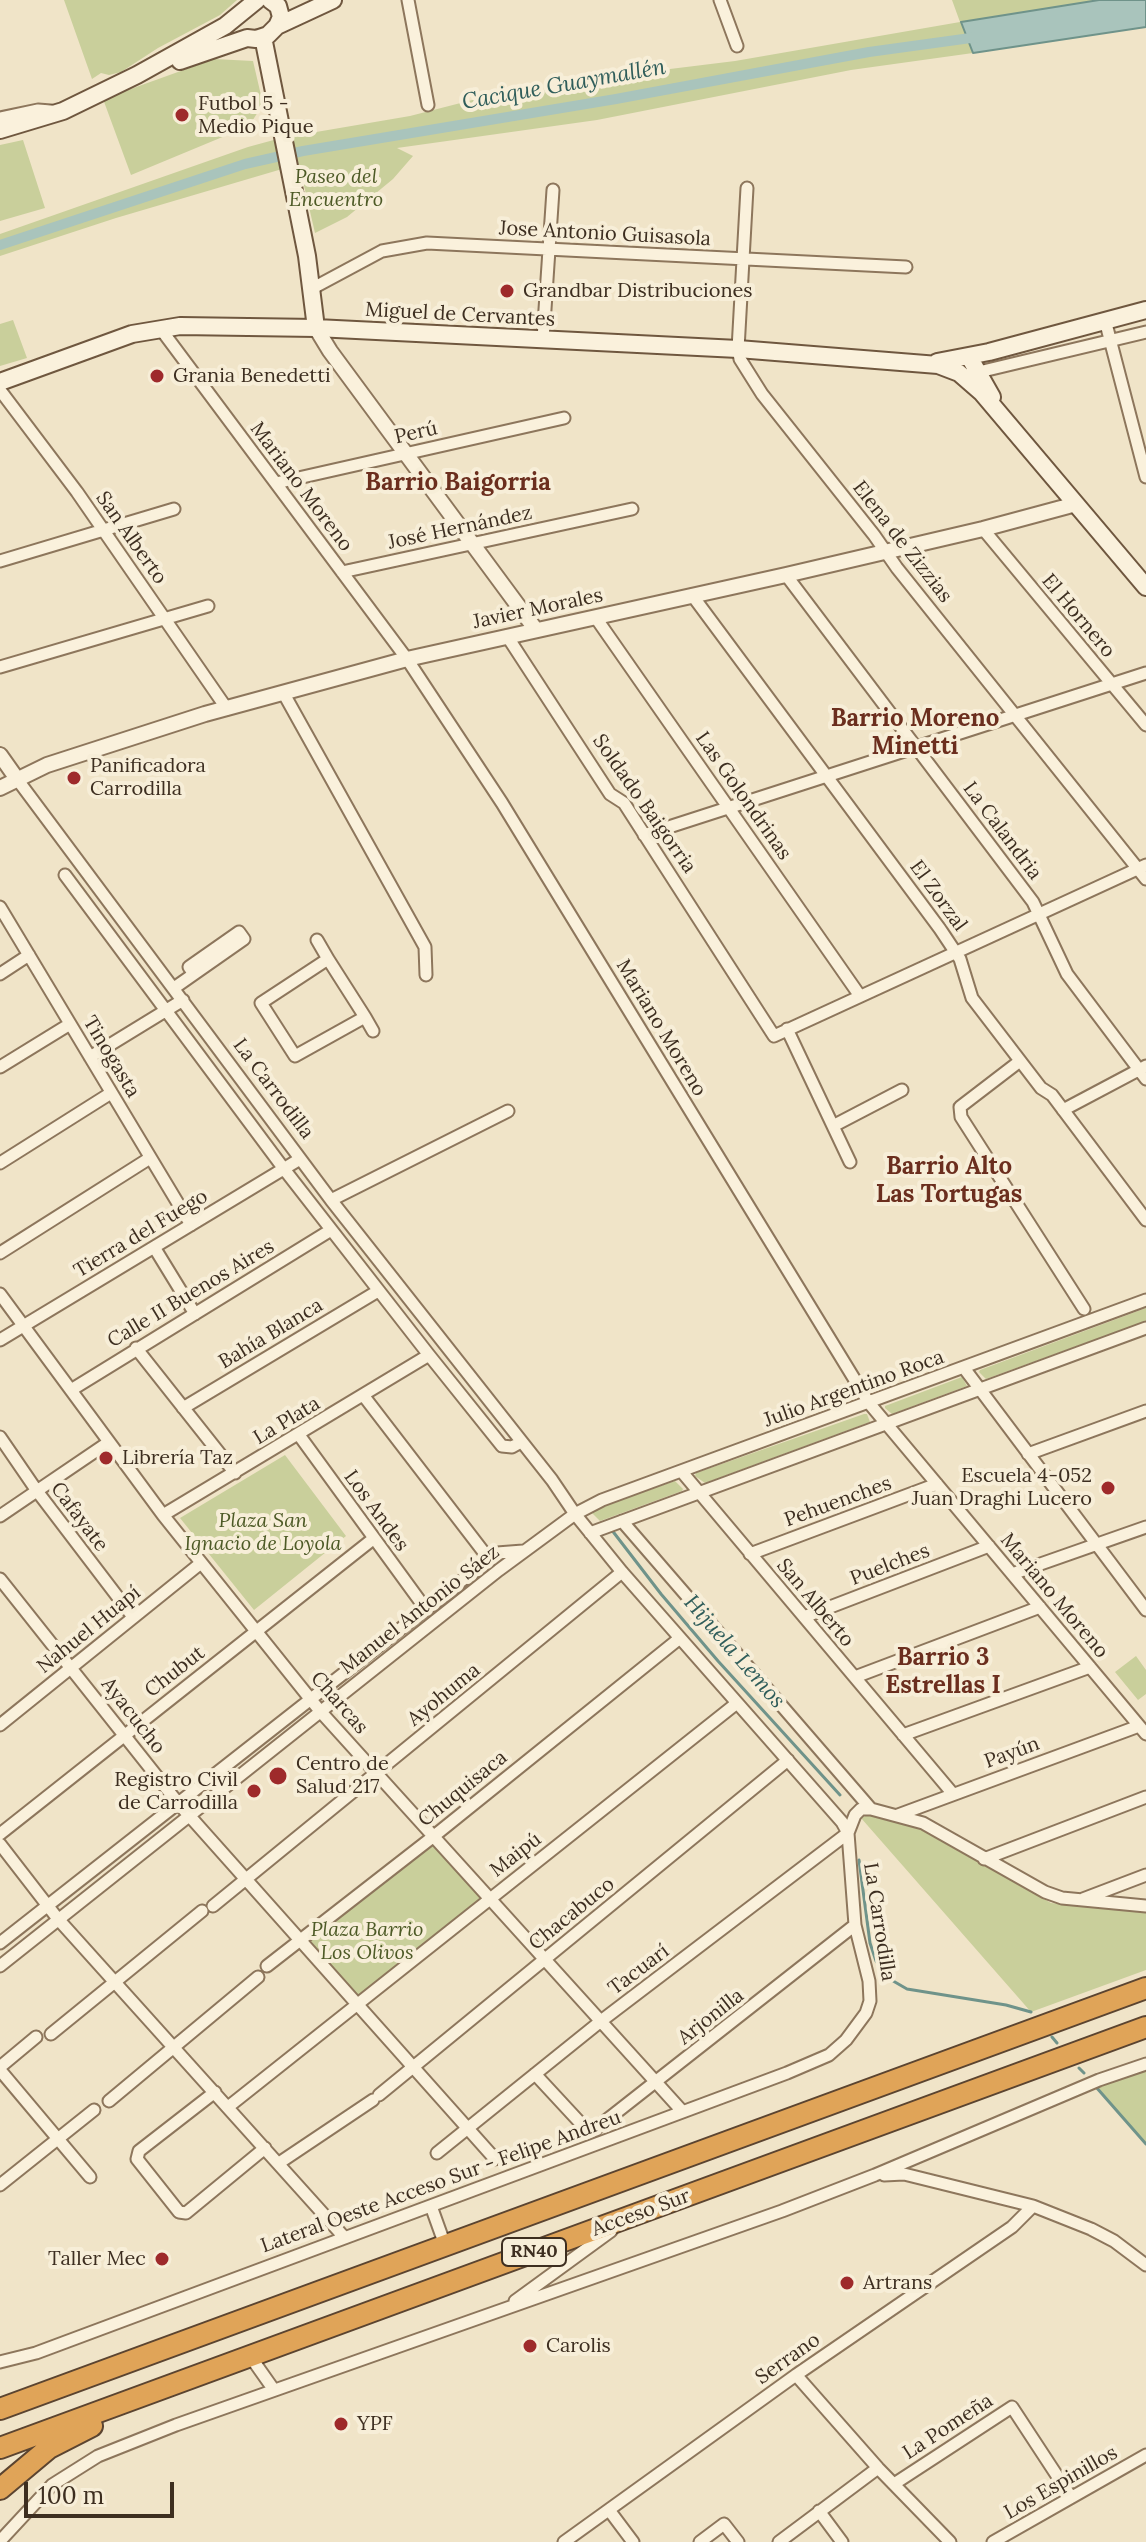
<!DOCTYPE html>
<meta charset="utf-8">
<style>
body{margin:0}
#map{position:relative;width:1146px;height:2542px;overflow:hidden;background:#f0e4c8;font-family:Lora,serif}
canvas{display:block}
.scale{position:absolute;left:24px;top:2482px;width:150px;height:36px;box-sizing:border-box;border:4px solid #3d2e20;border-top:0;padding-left:10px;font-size:24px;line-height:28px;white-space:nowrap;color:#3d2e20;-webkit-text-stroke:6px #f7eed8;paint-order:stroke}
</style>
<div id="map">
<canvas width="1146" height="2542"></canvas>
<div class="scale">100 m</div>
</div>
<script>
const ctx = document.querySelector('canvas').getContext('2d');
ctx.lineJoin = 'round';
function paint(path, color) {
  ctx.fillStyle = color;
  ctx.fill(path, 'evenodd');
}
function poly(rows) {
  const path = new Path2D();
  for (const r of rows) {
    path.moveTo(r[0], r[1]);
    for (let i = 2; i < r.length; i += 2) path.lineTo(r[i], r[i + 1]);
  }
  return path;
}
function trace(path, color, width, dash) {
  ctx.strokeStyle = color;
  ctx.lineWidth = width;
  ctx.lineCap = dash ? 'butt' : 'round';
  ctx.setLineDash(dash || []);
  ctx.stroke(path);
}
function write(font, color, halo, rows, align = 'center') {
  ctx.font = font + ' Lora,serif';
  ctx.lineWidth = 8;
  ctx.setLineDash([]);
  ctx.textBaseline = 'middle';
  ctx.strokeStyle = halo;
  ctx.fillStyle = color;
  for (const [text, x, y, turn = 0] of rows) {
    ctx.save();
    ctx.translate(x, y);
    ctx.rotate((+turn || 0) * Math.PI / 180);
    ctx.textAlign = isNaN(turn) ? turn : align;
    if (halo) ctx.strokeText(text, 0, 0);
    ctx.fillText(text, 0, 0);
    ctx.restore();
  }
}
paint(poly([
 [64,0,237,0,220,15,158,48,121,72,109,75,101,73,92,79],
 [952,0,1099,0,961,22,973,53,851,70,597,120,397,148,413,156,393,179,347,217,315,233,299,164,116,218,0,256,0,234,248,147,281,138,410,116,484,97,590,84,670,69,735,61,960,22],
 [214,59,253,61,263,104,249,126,131,175,103,99],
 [23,140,45,208,0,221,0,145],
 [13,320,27,358,0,366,0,324],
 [1146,1308,1146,1321,986,1379,979,1372,980,1370],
 [962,1377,967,1386,892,1414,885,1408,885,1406],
 [864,1414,867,1414,870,1422,705,1483,695,1476,696,1473],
 [285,1455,346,1536,254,1610,180,1518],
 [675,1481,683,1489,682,1491,600,1521,592,1513,592,1510],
 [1136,1656,1146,1670,1146,1694,1138,1700,1115,1672],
 [871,1813,916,1827,1051,1903,1146,1913,1146,1970,1031,2012,861,1818],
 [434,1836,490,1899,358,2003,301,1940],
 [1146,2070,1146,2144,1096,2087]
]), '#c9cf9b');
const water = poly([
 [1099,0,1146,0,1146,27,973,53,961,22,1099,0]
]);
paint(water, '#a9c4bc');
trace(water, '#6f938a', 2);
trace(poly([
 [611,1529,661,1594,718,1661,840,1795],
 [859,1860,870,1943,876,1961,888,1978,907,1989,1006,2005,1031,2012],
 [1052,2037,1057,2043],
 [1079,2068,1084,2073],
 [1096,2087,1146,2144]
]), '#6f938a', 3);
trace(poly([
 [0,245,245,164,303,151,616,99,869,52,978,37]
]), '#a9c4bc', 10);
const minor = poly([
 [408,0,428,105],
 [720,0,737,46],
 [0,118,38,110,51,111],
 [747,188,738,349,740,359,762,394,874,535,897,568,1146,879],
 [313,288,382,251,427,243,906,267],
 [1105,320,1146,477],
 [160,328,407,659,502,803,869,1403,1146,1734],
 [543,339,553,190],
 [983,371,1146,332],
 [0,390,77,492,227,709],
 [276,483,564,418],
 [983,529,1146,725],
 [0,561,174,509],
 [342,572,632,509],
 [786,575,1033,902,1067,974,1146,1079],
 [692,595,940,929,960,959,972,998,1041,1088,1052,1095,1146,1220],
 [596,618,860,996],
 [507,636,610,794,624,803,774,1036,1146,865],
 [0,667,208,606],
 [284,694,425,947,426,975],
 [644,835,1146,673],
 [65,875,284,1169,429,1355,502,1446,512,1447,521,1442],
 [0,907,191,1225],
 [317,940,328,959],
 [328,959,365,1017,295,1056,261,1003,328,959],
 [0,974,29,955],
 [174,988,244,939,239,932,189,967,194,974],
 [365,1017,373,1031],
 [787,1029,850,1162],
 [90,1057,183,1000],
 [1020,1061,960,1107,961,1117,1084,1309],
 [0,1067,70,1024],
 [1063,1110,1146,1066],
 [833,1126,902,1090],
 [0,1163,111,1093],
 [331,1200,508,1111],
 [154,1247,195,1314],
 [0,1253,150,1158],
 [0,1294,163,1515,320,1711,682,2111],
 [0,1340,300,1159],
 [136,1348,235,1473],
 [964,1368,1146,1610],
 [71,1390,331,1230],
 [363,1395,489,1559],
 [183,1408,378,1291],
 [299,1435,425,1608],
 [0,1437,37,1491,133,1617],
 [1028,1454,1146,1411],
 [682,1472,953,1794],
 [163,1515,429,1355],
 [0,1516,109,1442],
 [622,1521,871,1809],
 [590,1533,1146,1328],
 [750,1554,937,1484],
 [1012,1574,1146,1527],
 [0,1579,178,1803,495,2159],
 [804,1617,989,1546],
 [855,1677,1040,1607],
 [0,1725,201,1563],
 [903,1735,1090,1667],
 [898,1815,1139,1726],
 [0,1834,373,1539],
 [0,1844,58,1919,344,2237],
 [984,1859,1146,1797],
 [1083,1899,1146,1875],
 [213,1906,622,1572],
 [0,1943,497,1553,523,1551],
 [0,1966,499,1570,575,1514,602,1500,1146,1300],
 [267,1966,434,1836,680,1638],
 [51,2034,202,1911],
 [0,2067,36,2037],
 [0,2070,90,2177],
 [535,2074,585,2128,594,2130,855,1925],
 [215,2092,139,2151,137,2159,179,2212,186,2213,265,2148],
 [379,2095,788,1760],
 [109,2101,258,1977],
 [228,2107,737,1703],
 [437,2153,601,2021,848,1833,855,1815,861,1809,871,1809,923,1823,1045,1892,1062,1898,1146,1906],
 [279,2163,373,2100],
 [884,2175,904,2174,1033,2206,1091,2229,1114,2241,1146,2265],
 [0,2185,94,2110],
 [431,2206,445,2245],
 [515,2301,611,2231],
 [250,2356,274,2390],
 [0,2362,36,2353,787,2073,829,2055,846,2040,866,2013,870,2001,869,1981,855,1925,848,1833,842,1822,622,1572,575,1514,552,1480,331,1200,17,779],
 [796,2375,878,2468,950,2542],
 [894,2484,1012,2407,1071,2497],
 [609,2510,633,2542],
 [819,2511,842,2542],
 [0,2541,52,2485,98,2456,176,2425,782,2211,875,2175,1099,2080,1146,2064],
 [564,2542,796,2375,1012,2227,1033,2206],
 [700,2542,724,2524,738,2542],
 [779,2542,878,2468],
 [993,2542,1146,2455]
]);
const tertiary = poly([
 [316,328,330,351,536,630],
 [0,755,17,779],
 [0,788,47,765,205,714,407,659,786,575,983,529,1076,504]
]);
const secondary = poly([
 [277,26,333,0],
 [263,37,307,256,316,328],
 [180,61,247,38,256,39,268,35,277,26,281,17,278,6,270,0],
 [0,130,63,111,137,75,225,26,257,0],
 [971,360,992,397],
 [937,362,989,352,1146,310],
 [0,382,132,334,180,326,316,328,738,349,938,365,959,373,982,393,1146,587]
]);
const motorway = poly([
 [0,2409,1146,1988],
 [0,2448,1146,2027],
 [0,2489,49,2448,92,2426]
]);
trace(minor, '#8d765c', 15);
trace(tertiary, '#8d765c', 18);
trace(secondary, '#6f573f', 20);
trace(motorway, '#5b4430', 24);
trace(minor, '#faf1dc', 11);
trace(tertiary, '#faf1dc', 14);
trace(secondary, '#faf1dc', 16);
trace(motorway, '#e0a458', 20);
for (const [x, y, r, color] of [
 [182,115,8,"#9e2a2b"],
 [507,291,8,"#9e2a2b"],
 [157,376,8,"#9e2a2b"],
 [74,778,8,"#9e2a2b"],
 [106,1458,8,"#9e2a2b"],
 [1108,1488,8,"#9e2a2b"],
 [278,1776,10,"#9e2a2b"],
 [254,1791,8,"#9e2a2b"],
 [162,2259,8,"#9e2a2b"],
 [847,2283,8,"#9e2a2b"],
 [530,2346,8,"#9e2a2b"],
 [341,2424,8,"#9e2a2b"]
]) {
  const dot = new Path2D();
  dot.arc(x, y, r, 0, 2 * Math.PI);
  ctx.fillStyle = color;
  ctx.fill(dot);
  trace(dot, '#f7eed8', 3);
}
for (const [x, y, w] of [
 [534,2252,64]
]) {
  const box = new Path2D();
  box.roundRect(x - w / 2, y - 14, w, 28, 6);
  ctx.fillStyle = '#f7eed8';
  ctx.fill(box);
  trace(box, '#3d2e20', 2);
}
write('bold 18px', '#3d2e20', null, [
 ["RN40",534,2252]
]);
write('20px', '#3d2e20', '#f7eed8', [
 ["Futbol 5 -",198,104],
 ["Medio Pique",198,127],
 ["Grandbar Distribuciones",523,291],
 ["Grania Benedetti",173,376],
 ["Panificadora",90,766],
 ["Carrodilla",90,789],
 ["Librería Taz",122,1458],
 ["Escuela 4-052",1092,1476,"right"],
 ["Juan Draghi Lucero",1092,1499,"right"],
 ["Centro de",296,1764],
 ["Salud 217",296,1787],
 ["Registro Civil",238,1780,"right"],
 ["de Carrodilla",238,1803,"right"],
 ["Taller Mec",146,2259,"right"],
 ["Artrans",863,2283],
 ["Carolis",546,2346],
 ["YPF",357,2424]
], 'left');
write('italic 20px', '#4d5a26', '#f7eed8', [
 ["Paseo del",336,177],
 ["Encuentro",336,200],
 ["Plaza San",263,1521],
 ["Ignacio de Loyola",263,1544],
 ["Plaza Barrio",367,1930],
 ["Los Olivos",367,1953]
]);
write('20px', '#3d2e20', '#f7eed8', [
 ["Jose Antonio Guisasola",605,234,3],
 ["Miguel de Cervantes",460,315,3],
 ["Perú",416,433,-13],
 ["Mariano Moreno",301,487,53],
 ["José Hernández",460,528,-12],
 ["San Alberto",131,538,55],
 ["Elena de Zizzias",902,542,52],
 ["Javier Morales",538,609,-12],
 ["El Hornero",1078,616,50],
 ["Las Golondrinas",743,796,55],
 ["Soldado Baigorria",644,804,55],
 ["La Calandria",1002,831,53],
 ["El Zorzal",938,896,54],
 ["Mariano Moreno",661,1028,59],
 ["Tinogasta",111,1057,59],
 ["La Carrodilla",273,1089,53],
 ["Tierra del Fuego",141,1234,-31],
 ["Calle II Buenos Aires",191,1294,-31],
 ["Bahía Blanca",271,1334,-31],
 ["Julio Argentino Roca",854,1389,-20],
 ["La Plata",287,1421,-31],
 ["Pehuenches",838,1502,-20],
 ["Los Andes",376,1511,54],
 ["Cafayate",79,1517,53],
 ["Puelches",890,1565,-21],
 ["Mariano Moreno",1054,1596,50],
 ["San Alberto",815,1603,50],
 ["Manuel Antonio Sáez",420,1610,-38],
 ["Nahuel Huapí",89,1630,-39],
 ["Chubut",175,1672,-38],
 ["Ayohuma",444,1695,-39],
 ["Charcas",339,1703,49],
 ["Ayacucho",133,1716,52],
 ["Payún",1012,1753,-20],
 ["Chuquisaca",463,1789,-39],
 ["Maipú",516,1855,-38],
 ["Chacabuco",572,1914,-39],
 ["La Carrodilla",879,1922,81],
 ["Tacuarí",639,1970,-37],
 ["Arjonilla",711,2017,-38],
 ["Lateral Oeste Acceso Sur - Felipe Andreu",441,2182,-20],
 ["Acceso Sur",641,2213,-20],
 ["Serrano",788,2359,-35],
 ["La Pomeña",948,2427,-33],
 ["Los Espinillos",1061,2483,-30]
]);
write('italic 22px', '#2f5d5a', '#f7eed8', [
 ["Cacique Guaymallén",564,85,-10],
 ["Hijuela Lemos",734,1652,49]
]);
write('bold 24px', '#6b2e1e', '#f7eed8', [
 ["Barrio Baigorria",458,483],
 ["Barrio Moreno",915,719],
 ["Minetti",915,747],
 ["Barrio Alto",949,1167],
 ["Las Tortugas",949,1195],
 ["Barrio 3",943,1658],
 ["Estrellas I",943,1686]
]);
</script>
